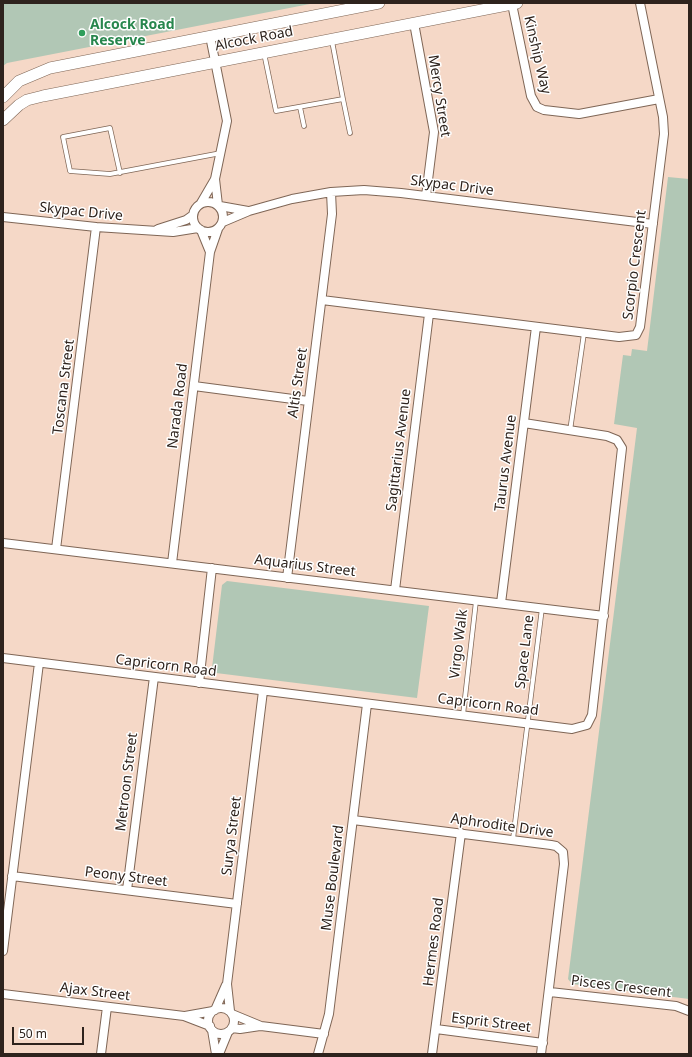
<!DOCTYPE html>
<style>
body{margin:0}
#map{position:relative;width:692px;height:1057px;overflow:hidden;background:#f5d8c7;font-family:"Noto Sans",sans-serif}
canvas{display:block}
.frame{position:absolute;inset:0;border:4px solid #2e231d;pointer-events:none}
.scale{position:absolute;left:12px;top:1027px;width:72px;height:18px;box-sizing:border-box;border:2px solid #2e231d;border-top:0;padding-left:5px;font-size:12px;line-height:14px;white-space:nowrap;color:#2e231d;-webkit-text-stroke:3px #fff;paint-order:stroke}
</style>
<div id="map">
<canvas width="692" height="1057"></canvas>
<div class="frame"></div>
<div class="scale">50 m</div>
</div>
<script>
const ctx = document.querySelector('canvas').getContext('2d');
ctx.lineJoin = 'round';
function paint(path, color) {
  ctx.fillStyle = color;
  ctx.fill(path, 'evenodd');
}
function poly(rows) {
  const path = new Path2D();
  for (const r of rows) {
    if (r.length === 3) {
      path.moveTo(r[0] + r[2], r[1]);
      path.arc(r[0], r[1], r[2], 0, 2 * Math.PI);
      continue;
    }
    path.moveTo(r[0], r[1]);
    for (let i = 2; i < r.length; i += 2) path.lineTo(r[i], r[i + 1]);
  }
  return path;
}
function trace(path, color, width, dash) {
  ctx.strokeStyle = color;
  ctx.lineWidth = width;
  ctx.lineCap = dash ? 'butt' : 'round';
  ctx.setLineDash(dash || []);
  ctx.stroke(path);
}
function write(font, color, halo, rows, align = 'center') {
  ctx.font = font + ' "Noto Sans",sans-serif';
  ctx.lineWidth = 3;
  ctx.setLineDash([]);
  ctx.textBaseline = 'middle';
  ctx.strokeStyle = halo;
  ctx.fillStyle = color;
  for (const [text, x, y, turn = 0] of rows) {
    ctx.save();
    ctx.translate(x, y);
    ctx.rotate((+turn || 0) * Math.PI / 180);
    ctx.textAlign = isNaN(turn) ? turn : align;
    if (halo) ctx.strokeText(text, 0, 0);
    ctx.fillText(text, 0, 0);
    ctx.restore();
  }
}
paint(poly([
 [3,3,315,3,7,63,3,66],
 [668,177,689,179,689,999,572,984,568,979,637,428,614,424,623,355,631,356,632,349,647,351],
 [227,581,429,606,417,698,216,673,212,668,222,585]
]), '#b1c7b5');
const lane = poly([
 [264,53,276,111,343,99,332,41],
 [343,99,350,133],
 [300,107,304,126],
 [120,173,110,128,63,137,70,171,110,174,221,153],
 [570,431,584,333],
 [463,715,476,601],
 [513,839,542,608]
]);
const street = poly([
 [512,4,531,96,537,107,544,110,579,114,659,99],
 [414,23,434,132,426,196],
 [215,179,218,205],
 [208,217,15],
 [201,203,215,179,227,121,210,36],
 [220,206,248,211],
 [3,217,96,227,173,232,198,228],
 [223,222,249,211,292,199,331,192,364,190,401,193,653,224],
 [158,229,186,220,193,215],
 [201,230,210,252],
 [322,300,619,337,636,335,640,327,664,134,663,117,640,3],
 [194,386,308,401],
 [3,543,604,616],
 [56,549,96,227],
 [172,563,210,252,218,229],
 [287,578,332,214,331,192],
 [395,590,429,314],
 [501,603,536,327],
 [3,658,572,729,587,725,592,715,622,448,617,440,607,436,524,423],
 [199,683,212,568],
 [353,820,551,845,556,846,563,852,564,864,541,1054],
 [12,876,237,904],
 [127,890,154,677],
 [3,951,39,663],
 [550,992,676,1006,689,1011],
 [3,994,184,1016,210,1026],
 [221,1021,13],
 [215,1010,226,985],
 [230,1011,227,984,263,691],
 [232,1014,261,1026,324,1034],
 [185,1016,213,1011],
 [232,1028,240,1029,260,1026],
 [436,1029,543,1043],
 [212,1030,216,1054],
 [101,1054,107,1007],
 [219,1054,228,1032],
 [318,1054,329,1014,367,704],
 [432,1054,461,833]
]);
const secondary = poly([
 [3,97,19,81,50,68,379,3],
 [3,120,19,105,27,100,43,96,517,3]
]);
trace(lane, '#7f6656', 5.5);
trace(street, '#7f6656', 10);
trace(secondary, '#7f6656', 12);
trace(lane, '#fff', 4);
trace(street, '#fff', 8);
trace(secondary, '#fff', 11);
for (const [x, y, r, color] of [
 [82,33,4,"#2e9e5b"]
]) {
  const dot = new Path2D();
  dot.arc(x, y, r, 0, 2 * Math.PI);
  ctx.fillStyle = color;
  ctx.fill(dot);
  trace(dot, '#fff', 1.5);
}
write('bold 14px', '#27864d', '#fff', [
 ["Alcock Road",90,25],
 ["Reserve",90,41]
], 'left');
write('14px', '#2e231d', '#fff', [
 ["Alcock Road",254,39,-11],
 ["Kinship Way",537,55,77],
 ["Mercy Street",439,96,81],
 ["Skypac Drive",452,186,7],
 ["Skypac Drive",81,212,6],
 ["Scorpio Crescent",635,265,-83],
 ["Altis Street",298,383,-82],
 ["Toscana Street",64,387,-83],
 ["Narada Road",178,406,-83],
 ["Sagittarius Avenue",399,450,-83],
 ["Taurus Avenue",506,463,-83],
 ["Aquarius Street",305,566,7],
 ["Virgo Walk",459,644,-83],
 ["Space Lane",525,652,-83],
 ["Capricorn Road",166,666,7],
 ["Capricorn Road",488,705,7],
 ["Metroon Street",127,782,-83],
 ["Aphrodite Drive",502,826,8],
 ["Surya Street",232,836,-83],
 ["Peony Street",126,877,7],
 ["Muse Boulevard",333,878,-83],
 ["Hermes Road",434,942,-83],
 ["Pisces Crescent",621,987,7],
 ["Ajax Street",95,992,7],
 ["Esprit Street",491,1023,7]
]);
</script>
